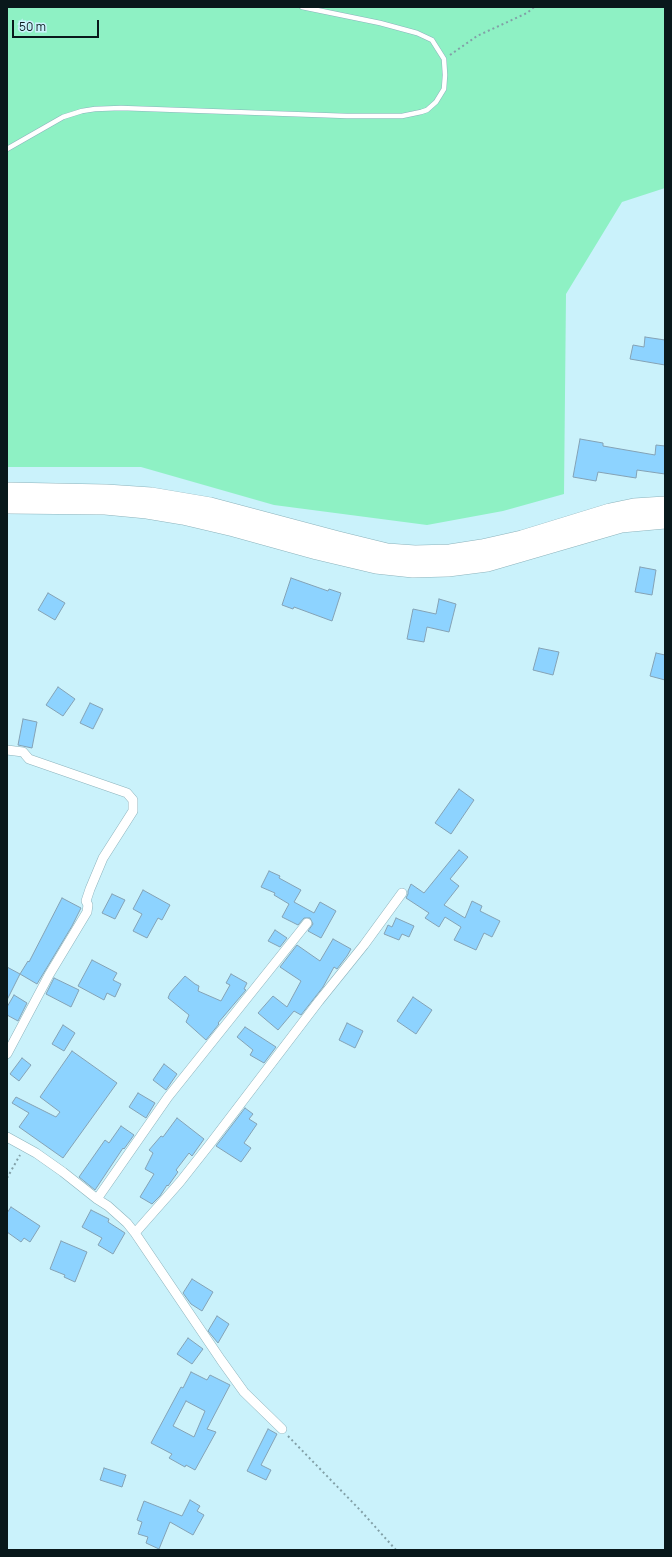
<!DOCTYPE html>
<style>
body{margin:0}
#map{position:relative;width:672px;height:1557px;overflow:hidden;background:#caf2fb;font-family:Manrope,sans-serif}
canvas{display:block}
.frame{position:absolute;inset:0;border:8px solid #09181b;pointer-events:none}
.scale{position:absolute;left:12px;top:20px;width:87px;height:18px;box-sizing:border-box;border:2px solid #09181b;border-top:0;padding-left:5px;font-size:12px;line-height:14px;white-space:nowrap;color:#09181b;-webkit-text-stroke:3px #caf2fb;paint-order:stroke}
</style>
<div id="map">
<canvas width="672" height="1557"></canvas>
<div class="frame"></div>
<div class="scale">50 m</div>
</div>
<script>
const ctx = document.querySelector('canvas').getContext('2d');
ctx.lineJoin = 'round';
function paint(path, color) {
  ctx.fillStyle = color;
  ctx.fill(path, 'evenodd');
}
function poly(rows) {
  const path = new Path2D();
  for (const r of rows) {
    path.moveTo(r[0], r[1]);
    for (let i = 2; i < r.length; i += 2) path.lineTo(r[i], r[i + 1]);
  }
  return path;
}
function trace(path, color, width, dash) {
  ctx.strokeStyle = color;
  ctx.lineWidth = width;
  ctx.lineCap = dash ? 'butt' : 'round';
  ctx.setLineDash(dash || []);
  ctx.stroke(path);
}
paint(poly([
 [7,7,665,7,665,188,622,202,566,294,564,494,503,511,427,525,274,505,141,467,7,467]
]), '#8ef1c4');
const building = poly([
 [645,337,665,340,665,365,630,359,633,345,644,347,645,337],
 [580,439,603,443,603,446,655,455,656,445,665,446,665,474,637,470,636,478,598,472,596,481,573,477,580,439],
 [640,567,656,570,652,595,635,592,640,567],
 [291,578,328,591,329,589,341,593,332,621,294,607,293,609,282,605,291,578],
 [48,593,65,603,55,620,38,610,48,593],
 [439,599,456,604,449,632,427,627,424,642,407,639,413,609,436,614,439,599],
 [539,648,559,652,553,675,533,670,539,648],
 [656,653,665,655,665,680,650,676,656,653],
 [58,687,75,699,63,716,46,705,58,687],
 [90,703,103,709,93,729,80,723,90,703],
 [23,719,37,722,32,748,18,745,23,719],
 [459,789,474,800,451,834,435,823,459,789],
 [459,850,468,857,450,879,459,886,444,905,465,918,472,901,482,906,480,911,500,921,492,937,484,933,476,950,454,940,461,927,445,917,439,927,425,918,429,913,406,898,408,894,408,891,411,884,424,893,459,850],
 [269,871,280,876,279,878,301,890,294,902,314,913,320,902,336,911,321,938,308,931,313,924,310,918,304,918,298,925,282,917,289,904,274,895,275,893,261,887,269,871],
 [143,890,170,905,162,920,158,918,147,938,133,931,142,914,133,909,143,890],
 [112,894,125,900,115,919,102,913,112,894],
 [62,898,81,908,72,926,37,984,20,974,28,961,29,962,62,898],
 [396,918,414,926,409,937,402,934,399,940,384,934,388,925,392,927,396,918],
 [275,930,287,938,280,947,268,941,275,930],
 [333,939,351,949,347,956,337,969,334,967,323,987,301,1015,294,1011,278,1030,258,1013,273,996,287,1007,301,981,280,967,297,945,320,961,333,939],
 [92,960,117,973,113,980,121,984,115,997,107,993,104,1000,78,986,92,960],
 [7,967,20,974,7,1000,7,967],
 [231,974,247,983,244,989,246,990,218,1023,219,1024,206,1040,186,1022,189,1015,168,998,170,993,185,976,195,984,199,986,198,991,221,1001,230,985,226,983,231,974],
 [54,978,79,990,71,1007,46,994,54,978],
 [14,995,27,1003,18,1021,7,1015,7,1007,14,995],
 [413,997,432,1010,416,1034,397,1021,413,997],
 [347,1023,363,1031,355,1048,339,1040,347,1023],
 [63,1025,75,1033,64,1051,52,1044,63,1025],
 [245,1027,276,1047,264,1063,250,1055,253,1050,237,1037,245,1027],
 [72,1051,117,1083,63,1158,19,1127,29,1113,12,1103,16,1097,56,1117,60,1112,40,1097,72,1051],
 [22,1058,31,1065,19,1081,10,1074,22,1058],
 [164,1064,177,1074,166,1090,153,1080,164,1064],
 [138,1093,155,1103,146,1118,129,1107,138,1093],
 [245,1108,253,1114,249,1119,257,1124,244,1143,251,1148,241,1162,216,1146,245,1108],
 [177,1118,204,1139,192,1156,189,1153,176,1170,178,1172,168,1186,167,1185,160,1196,152,1204,140,1197,154,1174,145,1169,153,1153,149,1150,161,1136,163,1137,177,1118],
 [121,1126,134,1135,124,1149,123,1148,95,1190,79,1177,105,1140,109,1143,121,1126],
 [11,1207,40,1226,30,1242,24,1238,21,1242,7,1232,7,1213,11,1207],
 [91,1210,109,1219,108,1222,125,1233,113,1254,98,1245,102,1238,82,1227,91,1210],
 [61,1241,87,1252,75,1282,64,1277,65,1275,50,1269,61,1241],
 [192,1279,213,1292,202,1311,191,1304,183,1293,192,1279],
 [217,1316,229,1324,218,1343,208,1331,217,1316],
 [188,1338,203,1349,192,1364,177,1354,188,1338],
 [191,1372,207,1380,210,1375,230,1385,207,1429,216,1432,195,1470,186,1465,185,1467,169,1458,172,1454,151,1443,181,1387,183,1388,191,1372],
 [186,1401,205,1411,194,1437,173,1426,186,1401],
 [268,1429,277,1434,261,1465,271,1470,266,1480,247,1471,268,1429],
 [104,1468,126,1475,122,1487,100,1480,104,1468],
 [190,1500,200,1506,197,1511,204,1515,193,1535,170,1522,159,1549,146,1543,148,1537,138,1534,142,1522,137,1520,144,1501,182,1516,190,1500]
]);
paint(building, '#8dd3ff');
trace(building, '#84a2b5', 1);
const lane = poly([
 [7,149,63,117,82,111,95,109,121,108,347,116,402,116,421,112,427,110,436,102,444,89,445,75,444,59,432,40,417,33,380,23,302,7]
]);
const street = poly([
 [7,750,23,752,29,759,127,793,133,800,133,811,103,858,90,889,86,901,88,905,87,912,49,975,7,1054],
 [7,1137,36,1153,63,1172,97,1199,108,1206,127,1223,135,1233,221,1360,244,1392,282,1429],
 [97,1199,168,1097,307,923],
 [135,1233,180,1182,210,1144,319,1001,364,945,402,893]
]);
const highway = poly([
 [7,491,106,493,151,496,210,506,338,540,387,552,415,554,450,553,482,548,522,539,610,512,634,507,665,505],
 [7,505,105,506,147,510,183,516,234,528,317,551,376,565,413,569,448,568,487,563,621,524,665,520]
]);
trace(lane, '#8cb3bc', 5.5);
trace(street, '#8cb3bc', 10);
trace(highway, '#8cb3bc', 18);
trace(poly([
 [450,55,477,36,527,13,534,7],
 [7,1178,20,1155],
 [288,1436,361,1511,396,1550]
]), '#82a0a7', 2, [2, 3]);
trace(lane, '#fff', 4.5);
trace(street, '#fff', 9);
trace(highway, '#fff', 17);
</script>
